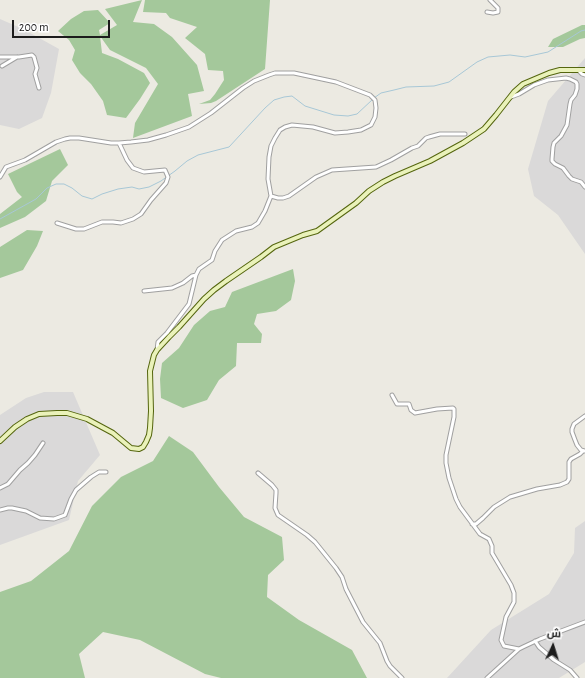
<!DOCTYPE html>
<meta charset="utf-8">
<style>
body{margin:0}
#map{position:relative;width:585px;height:678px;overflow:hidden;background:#eceae2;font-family:"Alegreya Sans",Cairo,sans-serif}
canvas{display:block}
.north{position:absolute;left:533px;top:626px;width:40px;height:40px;-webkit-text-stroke:3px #fff;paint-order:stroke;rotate:4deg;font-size:11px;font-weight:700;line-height:16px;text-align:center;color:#1c1c1c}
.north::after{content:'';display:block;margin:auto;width:14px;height:18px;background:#1c1c1c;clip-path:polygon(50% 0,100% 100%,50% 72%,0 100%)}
.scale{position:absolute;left:12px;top:20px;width:98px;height:18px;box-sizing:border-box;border:2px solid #1c1c1c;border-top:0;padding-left:5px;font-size:12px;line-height:14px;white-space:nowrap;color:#1c1c1c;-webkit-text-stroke:3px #fff;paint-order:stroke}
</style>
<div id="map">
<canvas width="585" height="678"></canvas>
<div class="north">ش</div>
<div class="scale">200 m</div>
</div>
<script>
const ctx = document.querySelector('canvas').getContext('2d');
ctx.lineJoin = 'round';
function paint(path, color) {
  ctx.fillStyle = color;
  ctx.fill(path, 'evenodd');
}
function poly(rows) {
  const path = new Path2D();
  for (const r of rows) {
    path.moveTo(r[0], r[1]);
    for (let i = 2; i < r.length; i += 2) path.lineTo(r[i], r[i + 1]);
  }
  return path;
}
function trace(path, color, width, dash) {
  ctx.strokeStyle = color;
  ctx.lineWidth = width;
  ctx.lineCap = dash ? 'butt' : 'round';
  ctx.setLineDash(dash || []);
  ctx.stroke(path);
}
paint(poly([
 [0,19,23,29,59,49,51,93,42,118,19,129,0,125],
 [585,58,585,254,558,215,534,196,528,169,548,101],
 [44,392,73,392,100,455,78,481,69,520,0,545,0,415,26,398],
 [585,521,585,662,559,678,447,678,491,630,549,594,574,553,575,528]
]), '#dad9d9');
paint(poly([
 [142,0,133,22,154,24,172,37,197,65,204,91,188,94,192,116,133,138,135,123,158,84,146,68,110,50,100,36,102,53,118,59,144,73,150,83,140,99,126,118,107,115,103,101,91,84,80,73,72,60,75,50,69,40,58,31,71,19,84,11,98,10,110,23,99,30,100,35,117,25,105,9],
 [145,0,270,0,265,69,216,101,211,103,199,104,210,100,215,94,224,80,223,71,208,70,205,54,185,38,197,27,170,18,166,13,143,12],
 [582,25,585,25,585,38,580,39,563,47,548,47,553,39],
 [60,149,68,165,52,181,46,201,25,217,0,228,0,214,22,197,17,192,8,174],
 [27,230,43,231,37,246,23,270,0,278,0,247],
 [293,269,295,281,291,300,276,311,257,314,254,324,262,334,261,343,237,343,236,366,219,380,207,400,183,408,161,398,160,379,162,363,179,348,194,325,210,311,225,307,232,292],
 [169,436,193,452,219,487,244,517,282,537,284,560,268,575,267,597,299,620,352,650,367,678,221,678,205,674,140,640,103,632,79,654,85,678,0,678,0,592,31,581,69,551,92,506,121,477,153,461]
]), '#a4c89b');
trace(poly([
 [374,98,381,93,394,90,406,87,434,86,449,82,477,62,488,57,510,55,525,57,548,52,581,31,585,30],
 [0,219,36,199,47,188,56,184,64,184,72,188,82,196,92,199,102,194,118,189,132,187,139,189,149,187,161,181,175,171,187,161,198,155,229,147,265,108,274,100,284,97,292,96,305,106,334,115,348,116,357,114,372,100]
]), '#a7c7d6', 1);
const minor = poly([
 [487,12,493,13,498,12,498,8,490,0],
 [0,57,19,57,32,55,34,57,37,68,35,74,39,88],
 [2,66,17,57],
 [578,70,582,74,585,75],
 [511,97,519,94,534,85,548,80,566,78,570,79,576,82,577,84,577,89,575,95,571,100,570,104,567,125,561,136,554,143,553,147,552,159,552,161,555,164,563,168,569,176,572,179,581,182,585,187],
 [0,177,6,167,25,160,56,142,65,139,70,138,79,138,111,143,119,143,131,142,148,140,166,135,189,127,211,113,243,88,254,81,269,75,275,73,294,73,336,82,370,95,375,100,376,108,375,117,371,125,361,130,348,132,335,133,313,127,292,125,285,127,280,130,275,138,271,146,269,157,268,179,271,196,265,211,258,223,252,227,236,231,222,240,215,251,212,260,199,269,196,275,189,304,167,333,158,342,157,350],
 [271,196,278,198,283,198,289,196,316,177,332,170,376,167,391,160,412,148,418,146,426,138,429,137,440,134,465,134],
 [57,223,76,229,84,229,102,222,113,222,121,223,133,219,141,214,151,200,166,183,168,177,165,170,144,172,133,168,127,160,119,143],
 [144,291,172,288,183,283,192,276,196,275],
 [392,395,397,404,409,404,411,410,415,413,437,409,453,408,454,409,454,417,446,455,446,463,449,478,456,499,460,507,480,534,489,539,492,546,492,553,511,585,514,593,514,602,506,617,501,640,504,646,519,649],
 [585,451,581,450,577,445,575,440,572,432,572,429,574,424,585,416],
 [258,473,272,485,276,490,276,493,275,508,278,515,307,535,315,542,336,568,342,577,346,589,363,622,380,643,387,661,390,666,402,678],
 [0,488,8,484,20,470,28,463,35,455,43,443],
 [0,510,8,508,12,508,26,511,40,518,54,519,65,515,71,499,76,490,91,477,99,472,106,472],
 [472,524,476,524,483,518,494,507,510,497,537,489,560,485,567,482,569,479,569,462,571,459,580,454,583,451],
 [535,641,539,647,554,660,570,670,577,678],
 [487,678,519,649,523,647,540,639,585,622]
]);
const secondary = poly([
 [0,441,15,427,27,419,39,414,57,413,67,413,87,419,113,433,131,448,139,449,143,447,146,442,149,435,150,428,151,411,150,371,154,355,157,350,169,337,179,327,204,299,214,290,226,281,261,257,274,247,303,235,317,231,356,203,369,191,383,182,395,176,430,161,463,143,484,129,496,115,514,92,523,84,549,73,560,70,585,70]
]);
trace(minor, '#a0a0a0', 5);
trace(secondary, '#55660f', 6);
trace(minor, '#fff', 3);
trace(secondary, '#eaf2ba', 4);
</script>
